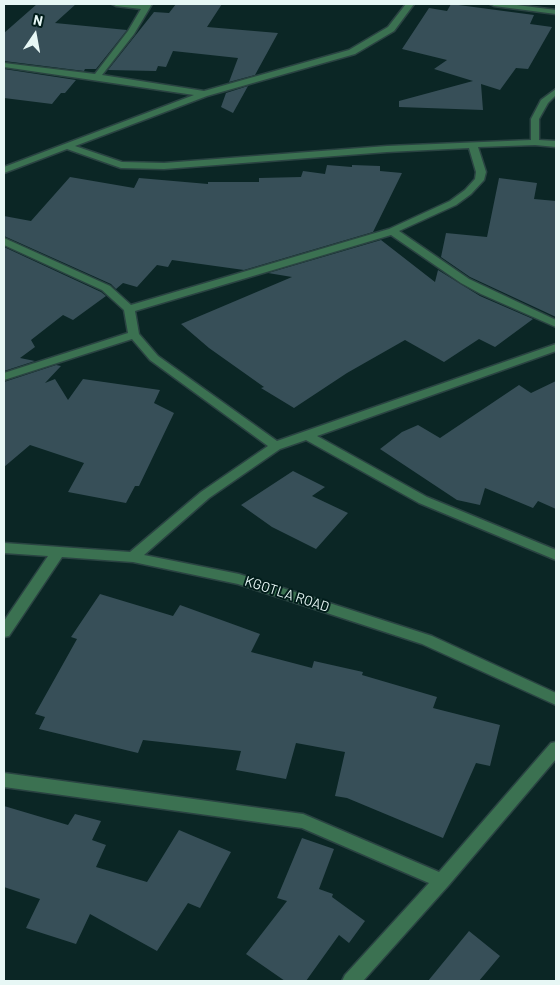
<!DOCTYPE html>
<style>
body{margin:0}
#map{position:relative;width:560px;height:985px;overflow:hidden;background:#0b2625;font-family:Barlow,sans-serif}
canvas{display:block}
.frame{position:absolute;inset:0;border:5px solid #e7f7f5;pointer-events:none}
.north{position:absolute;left:10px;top:10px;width:50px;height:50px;-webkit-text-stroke:4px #021d1b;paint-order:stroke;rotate:12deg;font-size:14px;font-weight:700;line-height:20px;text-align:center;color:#e7f7f5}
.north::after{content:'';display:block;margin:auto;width:18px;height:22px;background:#e7f7f5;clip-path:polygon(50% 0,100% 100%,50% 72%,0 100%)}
</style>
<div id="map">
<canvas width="560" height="985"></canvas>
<div class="frame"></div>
<div class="north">N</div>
</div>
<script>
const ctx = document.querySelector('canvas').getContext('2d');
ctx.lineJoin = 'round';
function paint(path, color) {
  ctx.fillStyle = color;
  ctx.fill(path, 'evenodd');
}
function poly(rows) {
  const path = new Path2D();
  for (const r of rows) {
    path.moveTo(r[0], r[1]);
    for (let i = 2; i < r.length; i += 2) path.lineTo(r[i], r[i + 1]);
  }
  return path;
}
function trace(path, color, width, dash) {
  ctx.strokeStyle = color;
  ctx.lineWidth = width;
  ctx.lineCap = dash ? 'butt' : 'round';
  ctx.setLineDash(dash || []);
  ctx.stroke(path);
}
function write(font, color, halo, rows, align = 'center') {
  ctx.font = font + ' Barlow,sans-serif';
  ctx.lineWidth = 4;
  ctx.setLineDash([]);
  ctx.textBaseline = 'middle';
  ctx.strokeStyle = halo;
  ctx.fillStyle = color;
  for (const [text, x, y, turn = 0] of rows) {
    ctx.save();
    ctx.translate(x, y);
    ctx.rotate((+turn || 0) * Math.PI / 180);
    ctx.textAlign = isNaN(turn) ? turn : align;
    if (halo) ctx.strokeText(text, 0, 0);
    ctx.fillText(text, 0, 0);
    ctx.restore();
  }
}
paint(poly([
 [37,4,76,4,55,23,127,30,96,69,85,69,84,71,4,61,4,33],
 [176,4,222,4,207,27,278,33,255,75,229,82,238,58,173,51,166,67,158,66,156,71,108,70,154,12,169,13],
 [451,4,534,15,530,24,552,27,528,69,516,68,500,90,481,84,483,110,399,107,399,101,473,81,434,69,447,60,402,49,429,8,447,11],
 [4,69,76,80,65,93,61,93,52,104,4,98],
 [248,86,233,113,221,107,226,93],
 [327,165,352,167,352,165,380,166,380,171,402,173,373,232,244,270,172,260,168,267,157,265,137,287,123,283,116,289,111,284,4,236,4,216,31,221,70,177,134,188,139,178,208,184,208,182,259,182,259,178,301,177,303,171,325,174],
 [499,178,537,183,534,199,556,201,556,317,470,277,441,257,446,233,487,237],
 [381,240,435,282,438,270,480,296,533,319,495,347,479,339,444,362,405,340,347,373,294,408,261,388,264,387,209,348,181,324,292,277,268,273],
 [4,247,101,292,106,296,73,320,63,315,31,340,35,347,20,358,35,361,4,371],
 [56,365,61,366,45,383,55,379,68,400,83,379,160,390,154,403,174,413,139,486,135,486,126,503,68,492,84,463,30,445,4,467,4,382],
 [556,381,556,509,538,501,533,508,485,488,480,505,457,500,380,449,402,432,418,425,440,438,519,385,531,393],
 [293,471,325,487,312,496,348,513,316,549,272,527,241,505],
 [100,594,173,616,180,605,260,634,251,652,312,668,314,661,363,672,362,675,437,697,433,708,500,725,490,766,476,763,443,838,347,798,335,796,345,752,296,743,286,779,236,770,241,751,143,740,138,753,39,729,45,717,35,714,77,639,71,637],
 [4,806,68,825,75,814,101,821,92,840,106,845,96,867,147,882,179,830,231,852,200,908,188,903,157,951,90,914,76,944,26,928,40,899,4,887],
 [302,838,334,849,319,889,333,894,332,897,365,921,349,943,339,935,306,981,285,981,246,954,287,901,277,898],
 [469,931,500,956,479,981,428,981]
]), '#374f58');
const street = poly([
 [112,4,152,4,134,34,102,75,204,91,349,50,388,27,406,4,414,4,394,31,355,54,207,96,75,146,122,162,164,163,387,146,531,140,531,119,541,100,556,89,556,95,548,103,539,119,539,140,556,141,556,147,535,145,478,147,486,172,484,180,471,194,456,205,399,231,469,279,556,320,556,327,481,294,461,283,391,235,135,311,139,334,158,356,277,441,556,344,556,351,317,436,427,497,556,550,556,560,419,503,306,440,280,449,209,498,144,555,239,574,432,636,556,693,556,705,422,644,238,584,133,562,62,557,9,636,4,637,4,621,48,556,4,553,4,543,130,552,201,492,268,446,150,360,132,339,4,380,4,373,128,333,124,310,102,290,4,245,4,238,110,286,131,305,389,229,450,201,465,190,475,179,476,172,469,148,387,152,164,169,121,168,67,149,4,173,4,167,194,95,4,67,4,63,95,74,128,31,141,9,116,6,112,4],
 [490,4,509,4,556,10,556,14,494,6,490,4],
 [556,742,556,759,448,886,363,981,342,981,345,975,429,883,302,828,4,787,4,773,303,814,439,872,551,743,556,742]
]);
trace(street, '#2a4342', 3);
paint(street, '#3b7151');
write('14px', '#e7f7f5', '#021d1b', [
 ["KGOTLA ROAD",287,594,18]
]);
</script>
